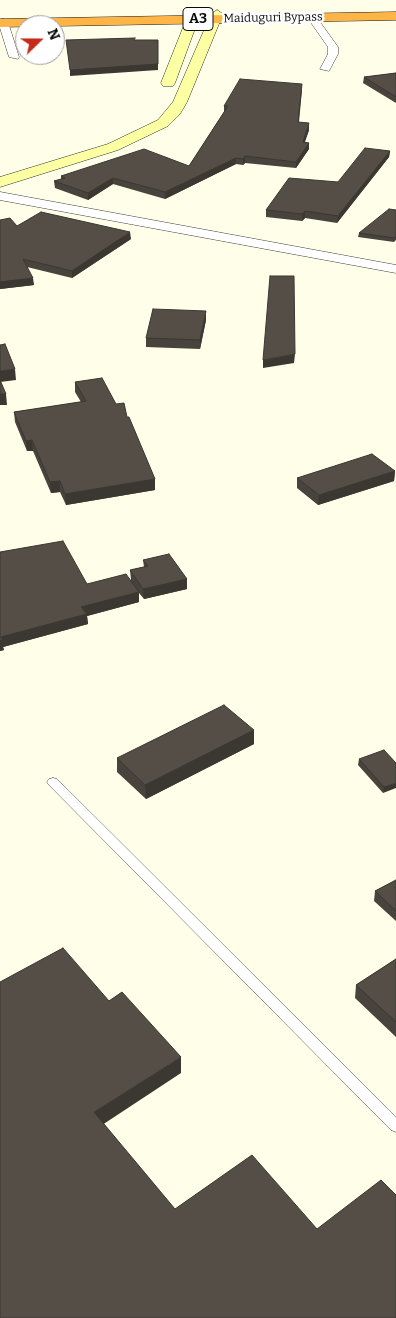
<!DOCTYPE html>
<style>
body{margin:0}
#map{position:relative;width:396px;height:1318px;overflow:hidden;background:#fffee8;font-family:Bitter,serif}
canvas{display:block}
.north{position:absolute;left:15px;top:15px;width:50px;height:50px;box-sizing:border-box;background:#fff;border:1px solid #9d9d9d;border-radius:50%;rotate:68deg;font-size:14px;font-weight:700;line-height:20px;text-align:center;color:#0b0b0b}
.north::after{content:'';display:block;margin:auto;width:18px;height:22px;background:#c4291a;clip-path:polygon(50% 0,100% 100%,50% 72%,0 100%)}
</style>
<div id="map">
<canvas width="396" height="1318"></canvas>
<div class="north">N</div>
</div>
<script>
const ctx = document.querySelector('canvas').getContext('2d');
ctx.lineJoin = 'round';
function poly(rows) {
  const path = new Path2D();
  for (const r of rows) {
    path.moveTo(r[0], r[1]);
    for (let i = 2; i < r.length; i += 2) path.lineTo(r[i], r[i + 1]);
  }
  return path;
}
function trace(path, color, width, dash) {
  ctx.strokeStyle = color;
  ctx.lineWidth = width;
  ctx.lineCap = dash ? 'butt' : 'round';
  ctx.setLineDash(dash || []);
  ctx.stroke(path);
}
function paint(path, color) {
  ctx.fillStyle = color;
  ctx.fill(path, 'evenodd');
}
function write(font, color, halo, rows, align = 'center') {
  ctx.font = font + ' Bitter,serif';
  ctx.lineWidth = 5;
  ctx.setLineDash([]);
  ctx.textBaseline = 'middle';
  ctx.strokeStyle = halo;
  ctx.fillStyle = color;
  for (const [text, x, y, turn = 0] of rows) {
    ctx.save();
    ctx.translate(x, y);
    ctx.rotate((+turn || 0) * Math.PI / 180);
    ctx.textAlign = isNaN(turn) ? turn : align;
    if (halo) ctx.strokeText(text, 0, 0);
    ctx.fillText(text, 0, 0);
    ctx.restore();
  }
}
const lane = poly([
 [53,778,57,779,396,1117,396,1132,391,1130,49,785,47,782,49,779,53,778]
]);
const street = poly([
 [309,15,315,15,338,47,338,54,329,71,320,69,328,54,328,47,307,17,309,15],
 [3,19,8,22,19,57,18,59,9,57,0,28,0,20,3,19],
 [0,192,396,265,396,273,0,200,0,192]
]);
const secondary = poly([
 [217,10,223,14,187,102,180,114,168,126,118,150,0,187,0,177,108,144,158,120,173,102,211,14,217,10],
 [194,11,200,15,175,83,173,86,163,86,161,83,188,15,194,11]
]);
const highway = poly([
 [396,12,396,20,0,27,0,19,396,12]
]);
trace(lane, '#3e3e3e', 1);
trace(street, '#3e3e3e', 1);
trace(secondary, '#2d2d2d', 1);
trace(highway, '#1c1c1c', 1);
paint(lane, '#fff');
paint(street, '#fff');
paint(secondary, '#fdffa3');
paint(highway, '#ffb446');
paint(poly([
 [396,73,396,103,363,83,364,77],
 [302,90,299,122,309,130,305,142,309,143,309,149,296,168,245,163,243,165,236,164,165,199,113,184,88,200,55,188,54,181,61,179,61,176,189,166,224,112,224,106],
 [390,151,389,157,337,223,305,218,302,221,266,217,266,210,338,182],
 [396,210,396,240,394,242,358,237,359,233],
 [0,220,17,226,131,239,72,278,27,267,34,285,0,289],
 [206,320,200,349,146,347,146,338],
 [75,382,116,404,127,417,155,479,155,490,66,505,60,492,51,493,33,451,27,451,15,422,14,412,81,402,75,392],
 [395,471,394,481,318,505,297,488,297,478],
 [0,552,87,584,131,580,130,570,144,567,143,560,187,579,187,589,144,599,139,593,139,602,87,616,88,624,3,647,4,650,0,651],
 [254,730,254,744,146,799,117,772,117,758],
 [359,759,396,763,383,793,358,765],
 [396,880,396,921,374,901,375,891],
 [396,959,396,1037,355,998,356,985]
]), '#48433c');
paint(poly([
 [158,40,158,70,70,76,70,70],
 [309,123,309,130,302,149,303,142],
 [309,143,309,149,296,168,296,162],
 [390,151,389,157,337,223,338,216],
 [245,156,245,163,243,165,243,159],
 [236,158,236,164,165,199,165,192],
 [113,178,113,184,88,200,88,193],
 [305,211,305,218,302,221,302,214],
 [130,232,131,239,72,278,72,271],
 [33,278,34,285,0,289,0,282],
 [206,311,206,320,200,349,200,340],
 [295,354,294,363,263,368,263,360],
 [15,369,16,380,0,382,0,371],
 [0,394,6,394,7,405,0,405],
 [32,440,33,451,27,451,26,441],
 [395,471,394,481,318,505,319,495],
 [155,479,155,490,66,505,65,494],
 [60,481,60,492,51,493,50,482],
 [187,579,187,589,144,599,143,589],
 [139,592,139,602,87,616,88,624,3,647,4,650,0,651,0,641,1,637,81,607],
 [254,730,254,744,146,799,145,785],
 [396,783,396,788,383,793,384,787],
 [181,1057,181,1073,96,1129,94,1112]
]), '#3b3731');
const building = poly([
 [135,38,134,40,158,40,158,64,70,70,66,40,135,38],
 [396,73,396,97,364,77,396,73],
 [240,79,302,84,298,122,309,123,303,142,309,143,296,162,245,156,243,159,236,158,165,192,113,178,88,193,54,181,65,178,61,176,144,149,189,166,228,106,224,106,240,79],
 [365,148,390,151,338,216,305,211,302,214,266,210,289,178,338,182,365,148],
 [389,209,396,210,396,236,395,238,359,233,389,209],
 [41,212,130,232,72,271,23,259,33,278,0,282,0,220,10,218,17,226,41,212],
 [270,276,294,276,295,354,263,360,270,276],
 [153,309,206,311,200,340,146,338,153,309],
 [5,344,15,369,0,371,0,345,5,344],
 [102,378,116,404,124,403,127,417,129,417,155,479,65,494,60,481,50,482,32,440,26,441,14,412,86,401,75,382,102,378],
 [0,380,6,394,0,394,0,380],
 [372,454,395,471,319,495,297,478,372,454],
 [63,541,87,584,126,574,139,592,81,607,87,614,1,637,3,640,0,641,0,552,63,541],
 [169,554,187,579,143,589,130,570,148,566,143,560,169,554],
 [224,705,254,730,145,785,117,758,224,705],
 [384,750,396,763,396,783,384,787,359,759,384,750],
 [396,880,396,911,375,891,396,880],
 [63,948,109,1001,122,992,181,1057,94,1112,175,1209,252,1155,317,1229,381,1180,396,1195,396,1318,0,1318,0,982,63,948],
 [396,959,396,1022,356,985,396,959]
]);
paint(building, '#544e46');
trace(building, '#3b3731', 1);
write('12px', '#0b0b0b', '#fff', [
 ["Maiduguri Bypass",273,18,-1]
]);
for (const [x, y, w] of [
 [198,19,30]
]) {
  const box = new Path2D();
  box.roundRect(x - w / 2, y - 11.5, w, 23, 4);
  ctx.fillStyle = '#fff';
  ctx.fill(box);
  trace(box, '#0b0b0b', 1);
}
write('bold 14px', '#0b0b0b', null, [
 ["A3",198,19]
]);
</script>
